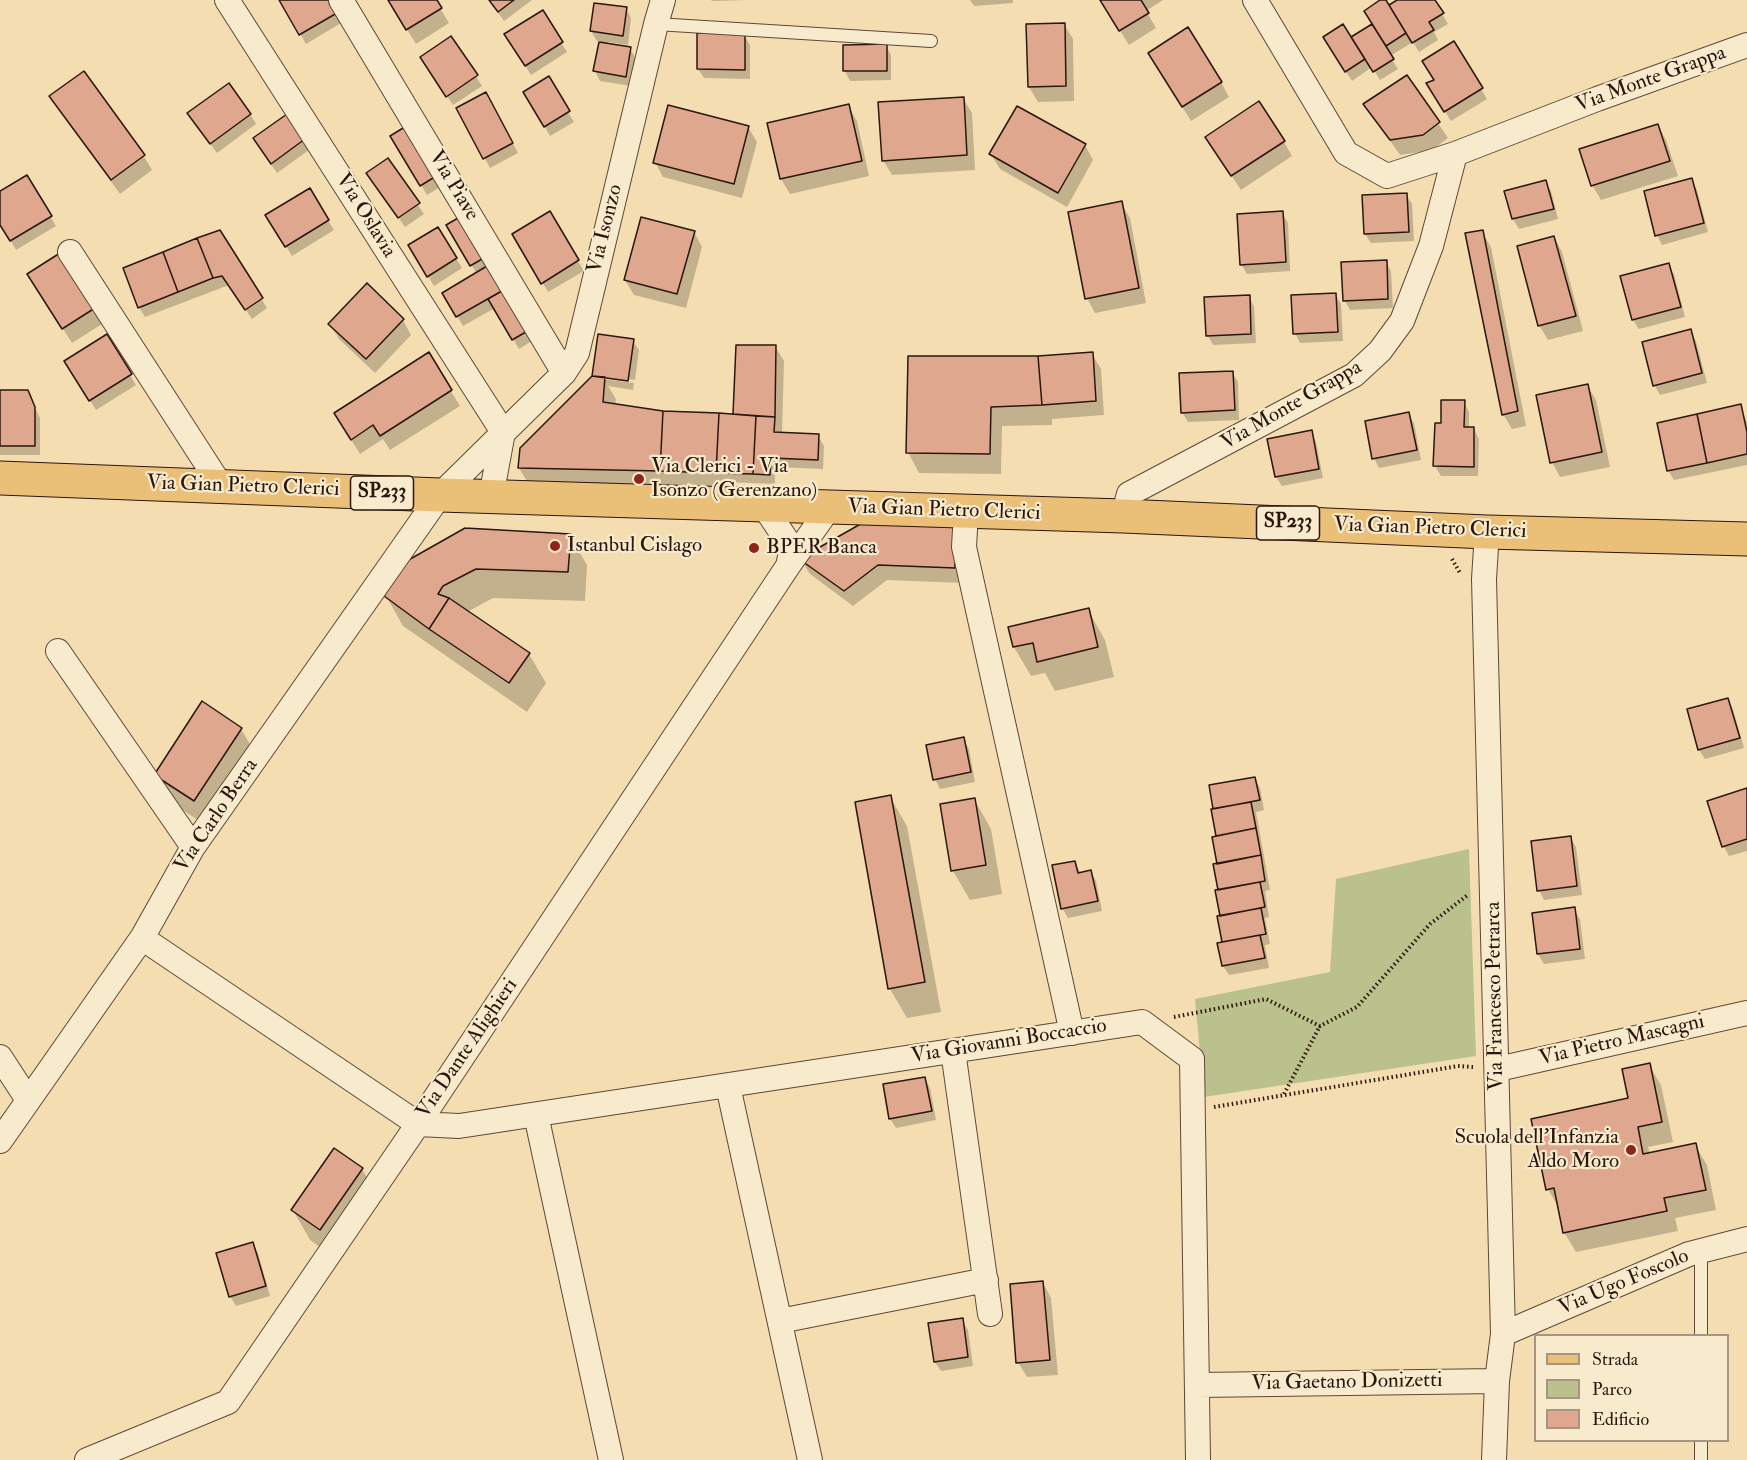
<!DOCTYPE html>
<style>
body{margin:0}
#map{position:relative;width:1747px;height:1460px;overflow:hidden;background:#f4deb1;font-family:"IM FELL Double Pica",serif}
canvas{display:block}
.legend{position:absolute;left:1534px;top:1334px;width:195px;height:108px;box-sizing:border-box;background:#f8eacc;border:2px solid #a69580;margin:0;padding:8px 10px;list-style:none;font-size:18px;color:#2b160e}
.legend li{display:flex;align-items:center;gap:12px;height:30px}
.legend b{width:30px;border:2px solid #a69580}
</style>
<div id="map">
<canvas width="1747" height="1460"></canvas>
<ul class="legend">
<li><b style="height:8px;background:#eabf78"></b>Strada</li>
<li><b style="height:16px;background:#bbc18c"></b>Parco</li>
<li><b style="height:16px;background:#dfa78d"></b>Edificio</li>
</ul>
</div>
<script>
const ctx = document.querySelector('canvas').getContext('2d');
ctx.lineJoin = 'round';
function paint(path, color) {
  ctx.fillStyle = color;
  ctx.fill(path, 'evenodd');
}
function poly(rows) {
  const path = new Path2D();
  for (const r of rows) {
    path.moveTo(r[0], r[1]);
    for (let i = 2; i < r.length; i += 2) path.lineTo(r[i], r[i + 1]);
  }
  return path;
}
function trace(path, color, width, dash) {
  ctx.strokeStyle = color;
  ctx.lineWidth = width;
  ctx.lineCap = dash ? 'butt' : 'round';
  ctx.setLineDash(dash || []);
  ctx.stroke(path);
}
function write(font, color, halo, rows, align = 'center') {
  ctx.font = font + ' "IM FELL Double Pica",serif';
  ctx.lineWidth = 4.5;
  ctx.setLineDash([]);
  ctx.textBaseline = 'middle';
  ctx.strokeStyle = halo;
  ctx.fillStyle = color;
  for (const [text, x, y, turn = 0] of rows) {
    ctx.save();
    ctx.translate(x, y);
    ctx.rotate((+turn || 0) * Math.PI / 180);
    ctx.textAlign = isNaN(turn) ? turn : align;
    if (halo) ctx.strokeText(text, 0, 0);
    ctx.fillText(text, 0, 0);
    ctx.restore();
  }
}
paint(poly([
 [1469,849,1476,1056,1204,1097,1195,999,1330,972,1336,879]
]), '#bbc18c');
paint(poly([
 [281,0,328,0,341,23,306,44],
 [389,0,435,0,449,23,416,44],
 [489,0,532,0,504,21],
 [711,0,749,0,712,1],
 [970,0,1013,0,1013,3,974,6],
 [1101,0,1163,0,1146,11,1156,28,1129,45],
 [1383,0,1389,7,1400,0,1434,0,1448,24,1434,32,1438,40,1419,52,1413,42,1390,56,1398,69,1380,80,1372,67,1352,81,1330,47,1351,39,1373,25],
 [626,8,631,18,628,45,608,42,608,45,630,49,636,59,631,86,600,81,595,71,600,41,597,41,591,31],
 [542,12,567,52,531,75,512,44],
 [1064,24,1073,39,1074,101,1038,102,1029,87],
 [744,35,750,45,750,79,704,78,698,69],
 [451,38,482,86,453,105,427,67],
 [1453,43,1487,99,1451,121,1428,84,1436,81],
 [886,46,891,55,891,80,850,81,845,71],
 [1158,68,1221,82,1229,97,1191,121],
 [1407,77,1448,138,1432,150,1400,155,1365,105],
 [548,78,574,122,550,136,525,92],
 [51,96,143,155,152,170,120,194,60,111],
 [963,98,972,113,975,170,892,175,883,160],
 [491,103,518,153,490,168,458,108],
 [848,106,857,121,869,176,790,194,781,179],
 [250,114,256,124,217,153,195,123],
 [287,116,309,150,277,173,260,148],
 [1658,126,1666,140,1678,176,1601,200,1592,185],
 [748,127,757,142,742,198,663,177,655,162],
 [392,136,442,186,427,195],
 [1284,142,1292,156,1241,190,1216,152],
 [1085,145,1093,160,1067,207,1000,169,991,154],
 [387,160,424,214,405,227,374,183],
 [27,177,56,226,16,250,0,222,0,193],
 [1692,180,1697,190,1708,232,1662,245,1657,235],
 [1545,181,1551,191,1558,219,1519,229,1513,219,1506,192],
 [309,190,334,230,292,256,267,215],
 [1406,195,1412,204,1414,241,1371,243,1365,234],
 [1121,203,1130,218,1146,303,1095,313,1087,298],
 [549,213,584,271,548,292,514,235],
 [1282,213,1288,223,1290,271,1247,274,1241,264],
 [465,216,535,339,519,349,495,308,463,326,444,294,477,274,448,226],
 [438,229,462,268,434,286,410,246],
 [220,232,267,308,252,319,229,285,145,317,139,307],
 [694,232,702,247,686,308,634,295,625,280],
 [1482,232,1491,247,1526,426,1512,429,1503,414],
 [1554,237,1562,252,1583,331,1548,340,1539,325],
 [1386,262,1391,271,1393,308,1350,310,1345,301],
 [1668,265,1674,274,1685,317,1639,329,1633,320,1622,277],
 [38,289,94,309,102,324,72,343],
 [1335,294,1341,304,1343,341,1300,343,1295,333],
 [1249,297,1254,306,1256,343,1213,345,1208,336],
 [403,320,411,335,375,373,339,339,330,324],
 [1690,331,1696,341,1707,383,1660,395,1655,386,1644,343],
 [106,336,136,385,96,410,66,361],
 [633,341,639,350,635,380,603,376,603,379,634,383,633,390,608,386,616,399,615,405,663,412,736,416,735,413,775,346,784,361,782,434,818,436,824,446,823,469,775,467,775,484,724,482,723,488,671,485,671,490,531,488,519,468],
 [428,354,460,406,390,450,383,439,360,454,344,428],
 [1092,354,1101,369,1104,415,1052,419,1052,425,1002,426,1001,474,919,473,908,452,1038,357],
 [1232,372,1238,382,1239,420,1188,422,1182,412],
 [1587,385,1596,400,1610,467,1560,477,1552,462],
 [0,392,32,402,40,418,40,455,0,455],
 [1464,402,1469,412,1469,429,1474,429,1479,439,1478,476,1441,476,1435,466,1442,424],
 [1740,406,1747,422,1747,465,1674,480,1668,470],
 [1408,414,1414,423,1421,460,1379,468,1374,458],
 [1311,432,1316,442,1323,478,1282,486,1276,477],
 [953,522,963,583,887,580,853,606,810,574,801,560],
 [570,536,587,565,585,601,493,598,467,612,529,654,546,683,527,712,403,626,386,596],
 [1088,610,1105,640,1114,677,1055,691,1045,673,1031,676,1014,647],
 [1727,699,1733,709,1744,748,1705,759,1699,750],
 [241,729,258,758,212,829,173,804,156,775],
 [963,739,969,749,975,782,940,789,935,779],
 [1255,778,1260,788,1264,810,1256,812,1270,890,1265,891,1269,917,1265,918,1270,944,1265,945,1269,968,1229,975,1223,966,1224,943,1219,917,1222,917,1214,865,1218,865,1218,837,1210,786],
 [1747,790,1747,851,1729,856,1724,847,1709,802],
 [890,797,907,826,941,1012,907,1018,890,989],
 [974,799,991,829,1002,894,970,900,953,871],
 [1570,837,1576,847,1582,895,1544,900,1539,890],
 [1075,862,1081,874,1091,872,1096,881,1102,911,1068,918,1063,909],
 [1574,909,1580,919,1585,959,1544,964,1538,954,1533,914],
 [1649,1065,1661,1085,1673,1142,1648,1147,1650,1154,1695,1145,1707,1165,1716,1210,1675,1218,1678,1231,1576,1252,1564,1232,1560,1210,1548,1189,1630,1100],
 [925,1078,930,1088,936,1120,896,1128,890,1118],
 [362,1169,379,1198,337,1259,310,1240,293,1210],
 [252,1243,258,1253,270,1296,236,1306,230,1296],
 [1043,1283,1051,1298,1058,1375,1027,1377,1018,1362],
 [962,1320,968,1330,973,1366,941,1371,935,1362]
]), '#0003');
const building = poly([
 [279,0,330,0,337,13,299,35,279,0],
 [388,0,437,0,442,8,406,30,388,0],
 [489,0,514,0,498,12,489,0],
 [1100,0,1141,0,1149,13,1119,31,1100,0],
 [1380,0,1386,0,1406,33,1386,46,1364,11,1380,0],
 [1397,0,1435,0,1444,13,1429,22,1434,30,1412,43,1389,5,1397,0],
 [594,3,627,7,623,36,590,31,594,3],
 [543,10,563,42,525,66,504,34,543,10],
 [1065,23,1066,86,1028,87,1026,24,1065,23],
 [1343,24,1365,59,1345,72,1323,37,1343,24],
 [1372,24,1394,59,1373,72,1351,37,1372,24],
 [1188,27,1222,82,1182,107,1148,53,1188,27],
 [697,33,745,33,745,70,697,69,697,33],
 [451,36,478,75,446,97,420,57,451,36],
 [1454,41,1483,88,1444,112,1426,83,1434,80,1422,61,1454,41],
 [599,42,631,47,626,77,593,71,599,42],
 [887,44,887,71,843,71,843,45,887,44],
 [84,71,145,155,111,180,49,96,84,71],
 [1407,75,1440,122,1423,135,1390,140,1363,104,1407,75],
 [549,76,570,111,544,127,523,92,549,76],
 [229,83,251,114,210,144,187,113,229,83],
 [486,92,513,143,483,159,456,108,486,92],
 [964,97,967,155,882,161,878,102,964,97],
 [1259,101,1285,141,1231,176,1205,137,1259,101],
 [849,104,862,161,780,179,767,123,849,104],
 [668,105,749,126,734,184,653,163,668,105],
 [1017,106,1086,144,1058,193,989,154,1017,106],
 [287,114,305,139,271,164,253,138,287,114],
 [1658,124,1670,161,1591,186,1579,149,1658,124],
 [408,125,438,175,420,186,390,136,408,125],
 [388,158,420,203,398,218,366,173,388,158],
 [27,175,52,216,10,241,0,225,0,191,27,175],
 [1692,178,1704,223,1655,236,1644,191,1692,178],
 [1546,180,1554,209,1512,219,1504,191,1546,180],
 [310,188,329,220,285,247,265,215,310,188],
 [1407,193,1409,232,1364,234,1362,195,1407,193],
 [1122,201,1139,288,1085,299,1068,212,1122,201],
 [550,211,579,260,541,284,512,234,550,211],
 [1283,211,1286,262,1240,265,1237,214,1283,211],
 [465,214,489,255,470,266,446,225,465,214],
 [641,217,695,231,677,294,624,280,641,217],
 [438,227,457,258,427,277,408,245,438,227],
 [220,230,263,298,245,310,222,276,213,278,197,238,220,230],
 [1483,230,1518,411,1502,415,1465,233,1483,230],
 [1554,236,1576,316,1538,326,1517,246,1554,236],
 [197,238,213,278,178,292,163,252,197,238],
 [163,252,178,292,138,308,123,268,163,252],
 [60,253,95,308,62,329,27,274,60,253],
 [1387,260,1388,299,1343,301,1341,262,1387,260],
 [492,263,507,288,456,317,442,293,492,263],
 [1669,263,1681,307,1632,320,1620,276,1669,263],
 [367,283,404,319,366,359,328,324,367,283],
 [507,288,531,329,512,340,488,299,507,288],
 [1336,293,1338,332,1293,334,1291,295,1336,293],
 [1250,295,1251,334,1206,336,1204,297,1250,295],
 [1691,329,1702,373,1653,386,1642,342,1691,329],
 [107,334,132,374,89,401,64,361,107,334],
 [598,334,634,339,628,381,592,376,598,334],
 [736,345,776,345,775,417,733,414,736,345],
 [429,352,452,390,380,436,373,425,351,440,334,413,429,352],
 [1093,352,1096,401,1042,405,1038,356,1093,352],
 [908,356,1038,356,1042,405,991,407,990,454,906,453,908,356],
 [1233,371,1235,410,1181,413,1179,373,1233,371],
 [592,376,605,377,603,402,663,411,660,471,518,468,520,448,592,376],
 [1588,384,1602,452,1550,463,1536,395,1588,384],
 [0,390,28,390,35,407,35,446,0,446,0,390],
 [1441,400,1465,400,1464,427,1474,427,1474,467,1433,466,1435,423,1441,423,1441,400],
 [1741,404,1747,432,1747,454,1707,463,1697,414,1741,404],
 [663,411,719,413,716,473,660,471,663,411],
 [1409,412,1417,450,1372,459,1365,421,1409,412],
 [719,413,756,416,753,474,716,473,719,413],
 [1697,414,1707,463,1667,471,1657,423,1697,414],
 [756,416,775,417,774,432,819,434,818,460,771,458,770,475,753,474,756,416],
 [1312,430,1319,469,1275,477,1267,439,1312,430],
 [954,520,955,568,878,565,844,591,799,559,864,522,954,520],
 [465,528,571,534,568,572,476,569,443,586,438,594,449,598,429,629,384,596,405,562,465,528],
 [449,598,530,653,509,683,429,629,449,598],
 [1089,608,1098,647,1037,662,1033,643,1013,647,1008,627,1089,608],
 [1728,698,1740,738,1698,750,1687,709,1728,698],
 [202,701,242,728,194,801,154,775,202,701],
 [964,737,971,772,933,780,926,745,964,737],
 [1255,777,1260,800,1213,809,1209,785,1255,777],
 [1747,788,1747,839,1722,847,1707,801,1747,788],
 [891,795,925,982,888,989,855,802,891,795],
 [975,798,986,865,951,871,940,804,975,798],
 [1251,802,1256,828,1216,836,1211,809,1251,802],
 [1256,828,1261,855,1217,864,1212,837,1256,828],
 [1571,836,1577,886,1537,891,1531,841,1571,836],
 [1261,855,1265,881,1218,890,1213,864,1261,855],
 [1075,861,1078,873,1091,870,1098,901,1061,909,1052,865,1075,861],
 [1260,882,1265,907,1220,916,1215,890,1260,882],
 [1575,907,1580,949,1537,954,1532,913,1575,907],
 [1261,908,1266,934,1222,942,1217,916,1261,908],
 [1260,935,1265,958,1222,966,1217,943,1260,935],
 [1650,1063,1662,1122,1638,1127,1643,1154,1696,1143,1706,1190,1664,1198,1667,1211,1563,1233,1554,1188,1546,1190,1531,1119,1628,1098,1622,1069,1650,1063],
 [925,1077,932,1111,889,1119,883,1084,925,1077],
 [334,1148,363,1168,320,1230,291,1210,334,1148],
 [253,1242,266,1286,229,1297,216,1253,253,1242],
 [1043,1281,1050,1360,1016,1363,1010,1284,1043,1281],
 [963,1318,968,1357,934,1362,928,1323,963,1318]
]);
paint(building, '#dfa78d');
trace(building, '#2b160e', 1.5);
const lane = poly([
 [656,24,931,41],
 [1701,1251,1701,1336],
 [1701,1440,1701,1460]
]);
const street = poly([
 [227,0,503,432],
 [341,0,564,373],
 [1255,0,1346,153,1387,176,1455,154,1597,99,1747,45],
 [70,252,221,486],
 [491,497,503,432],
 [763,505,792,548,788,566],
 [966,512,964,547,1072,1033],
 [1123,516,1129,494,1354,375,1380,351,1402,321,1431,246,1455,154],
 [1487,532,1484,579,1503,1334,1497,1381,1494,1460],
 [58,651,193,847],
 [142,938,418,1124,459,1126,1142,1022,1192,1059,1198,1460],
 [953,1051,990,1314],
 [0,1057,28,1100],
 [1498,1069,1747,1013],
 [728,1086,810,1460],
 [536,1115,611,1460],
 [0,1141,142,938,193,847,440,495,564,373,577,353,656,24,663,0],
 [780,1321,986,1280],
 [1503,1334,1689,1254,1747,1239],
 [1198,1385,1497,1381],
 [87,1460,228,1402,418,1124,788,566,829,508]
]);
const primary = poly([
 [0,478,440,495,1123,516,1487,532,1747,539]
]);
trace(lane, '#5d4837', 14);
trace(street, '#5d4837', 26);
trace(primary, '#2b160e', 35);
trace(poly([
 [1452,559,1460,573],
 [1174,1017,1266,999,1320,1026,1357,1007,1430,924,1469,894],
 [1284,1094,1320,1026],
 [1214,1107,1458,1066,1473,1067]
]), '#2b160e', 4, [1.5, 3]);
trace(lane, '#f8eacc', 12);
trace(street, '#f8eacc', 24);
trace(primary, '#eabf78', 33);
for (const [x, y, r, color] of [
 [639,479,6,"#8f2418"],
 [555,546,6,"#8f2418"],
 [754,548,6,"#8f2418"],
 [1631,1150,6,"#8f2418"]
]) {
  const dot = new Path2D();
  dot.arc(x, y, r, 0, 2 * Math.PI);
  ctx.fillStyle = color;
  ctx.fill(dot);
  trace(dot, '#f8eacc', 2);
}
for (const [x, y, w] of [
 [382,493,63],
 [1288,523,63]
]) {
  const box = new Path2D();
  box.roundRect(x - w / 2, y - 17, w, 34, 4.5);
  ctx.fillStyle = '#f8eacc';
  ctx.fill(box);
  trace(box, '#2b160e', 1.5);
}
write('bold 20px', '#2b160e', null, [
 ["SP233",382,493],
 ["SP233",1288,523]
]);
write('21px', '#2b160e', '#f8eacc', [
 ["Via Monte Grappa",1651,80,-20],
 ["Via Piave",453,186,59],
 ["Via Oslavia",365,216,58],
 ["Via Isonzo",606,229,-76],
 ["Via Monte Grappa",1292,406,-30],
 ["Via Gian Pietro Clerici",243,487,2],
 ["Via Gian Pietro Clerici",944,511,2],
 ["Via Gian Pietro Clerici",1430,529,2],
 ["Via Carlo Berra",217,816,-56],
 ["Via Francesco Petrarca",1496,996,-91],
 ["Via Pietro Mascagni",1622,1041,-13],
 ["Via Giovanni Boccaccio",1009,1042,-9],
 ["Via Dante Alighieri",468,1049,-56],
 ["Via Ugo Foscolo",1624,1283,-23],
 ["Via Gaetano Donizetti",1347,1383,-1]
]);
write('21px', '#2b160e', '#f8eacc', [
 ["Via Clerici - Via",651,467],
 ["Isonzo (Gerenzano)",651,491],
 ["Istanbul Cislago",567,546],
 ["BPER Banca",766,548],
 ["Scuola dell'Infanzia",1619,1138,"right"],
 ["Aldo Moro",1619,1162,"right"]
], 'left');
</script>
